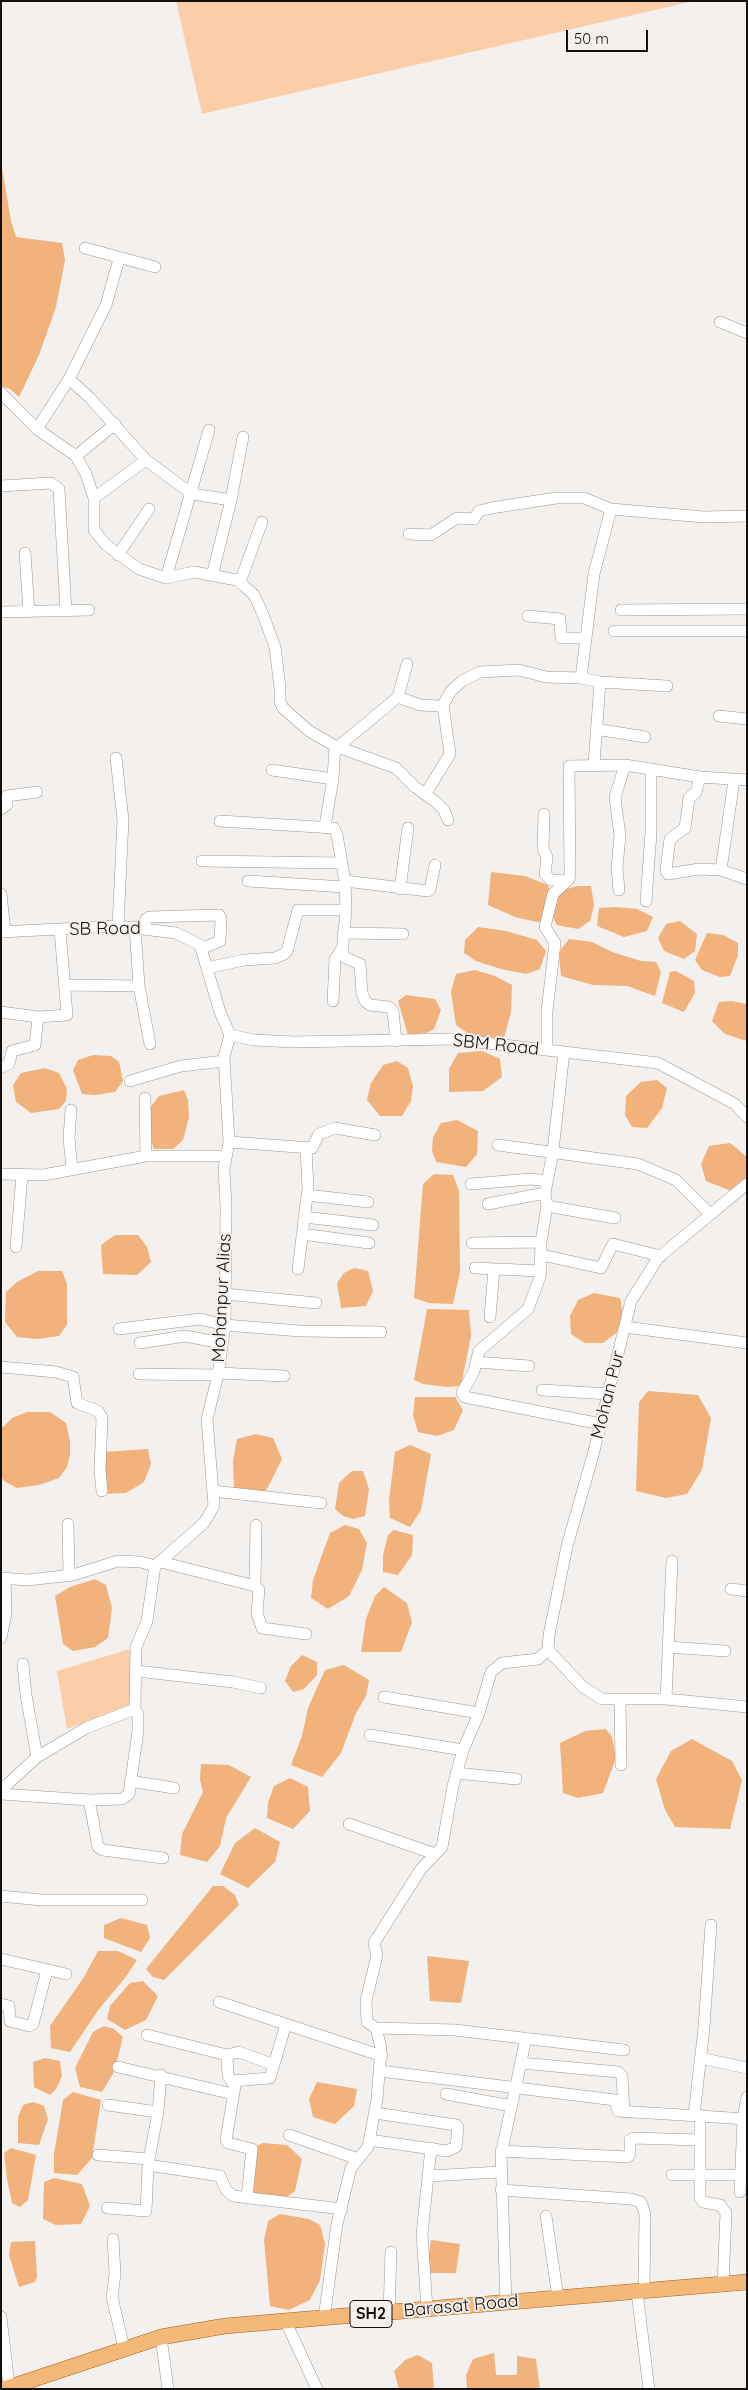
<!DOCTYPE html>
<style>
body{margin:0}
#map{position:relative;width:748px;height:2390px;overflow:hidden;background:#f4f0ed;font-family:Quicksand,sans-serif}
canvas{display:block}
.frame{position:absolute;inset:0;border:2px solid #131110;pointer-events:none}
.scale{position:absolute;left:566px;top:30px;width:82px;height:22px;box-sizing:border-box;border:2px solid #131110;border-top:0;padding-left:6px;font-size:15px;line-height:18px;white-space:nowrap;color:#131110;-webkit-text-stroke:4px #f4f0ed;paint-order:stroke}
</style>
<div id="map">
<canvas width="748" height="2390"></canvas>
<div class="frame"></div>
<div class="scale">50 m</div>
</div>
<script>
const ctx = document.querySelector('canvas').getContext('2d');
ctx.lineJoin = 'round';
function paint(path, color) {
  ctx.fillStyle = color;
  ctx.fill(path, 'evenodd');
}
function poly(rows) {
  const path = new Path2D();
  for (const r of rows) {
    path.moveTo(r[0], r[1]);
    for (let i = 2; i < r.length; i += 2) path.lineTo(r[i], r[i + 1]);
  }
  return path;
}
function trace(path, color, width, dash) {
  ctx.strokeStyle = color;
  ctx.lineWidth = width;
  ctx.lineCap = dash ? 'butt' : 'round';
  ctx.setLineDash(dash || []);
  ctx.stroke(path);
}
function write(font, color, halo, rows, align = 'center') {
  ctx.font = font + ' Quicksand,sans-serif';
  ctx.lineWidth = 4;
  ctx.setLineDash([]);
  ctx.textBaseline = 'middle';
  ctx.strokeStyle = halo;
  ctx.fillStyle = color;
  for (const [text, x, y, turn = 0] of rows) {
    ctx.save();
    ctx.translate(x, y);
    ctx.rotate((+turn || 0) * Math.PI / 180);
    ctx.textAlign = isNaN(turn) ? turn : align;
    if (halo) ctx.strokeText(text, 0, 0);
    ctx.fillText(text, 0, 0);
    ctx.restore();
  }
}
paint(poly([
 [176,1,694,1,202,114],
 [130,1649,131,1704,67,1729,57,1671]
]), '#fccea8');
paint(poly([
 [1,162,11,221,16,237,62,243,65,260,56,307,39,355,19,397,10,389,1,386],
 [491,872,525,876,548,885,552,900,542,923,515,917,488,905],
 [577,886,591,886,594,905,590,921,578,929,557,925,552,916,557,892],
 [616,907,637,909,653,917,647,931,624,937,597,926,599,908],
 [680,921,697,934,695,951,684,959,664,951,658,938,666,924],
 [478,927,506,931,537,940,546,951,540,969,526,974,501,969,476,961,464,953,465,940],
 [707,933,723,935,738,943,738,955,730,976,720,977,702,970,695,960],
 [569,939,592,942,612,952,641,961,656,962,661,972,655,996,627,986,593,985,561,976,559,952],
 [475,970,495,976,512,985,511,1012,504,1038,473,1037,456,1025,451,992,456,974],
 [676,971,694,981,695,993,684,1012,662,1003,670,972],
 [406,995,435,999,441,1010,434,1029,426,1033,408,1035,398,1001],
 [731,1001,747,1004,747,1041,725,1034,712,1021,719,1002],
 [482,1051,500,1059,502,1077,483,1091,449,1092,449,1069,458,1053],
 [93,1055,111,1056,119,1062,123,1081,115,1092,95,1095,82,1094,73,1070,78,1060],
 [397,1061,408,1068,413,1086,411,1101,402,1116,380,1116,367,1100,371,1083,383,1065],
 [45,1068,59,1073,67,1089,66,1101,59,1109,31,1113,16,1102,13,1085,21,1073],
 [657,1080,667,1088,662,1108,647,1128,632,1127,625,1115,626,1096,641,1082],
 [184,1090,188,1100,189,1117,183,1140,173,1149,154,1149,149,1135,149,1109,159,1096],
 [457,1120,478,1131,477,1154,466,1167,436,1162,432,1151,433,1137,441,1123],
 [730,1143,747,1157,747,1181,731,1191,706,1181,701,1164,709,1146],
 [434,1174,453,1175,459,1191,460,1272,453,1304,429,1303,414,1298,423,1184],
 [115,1235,138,1235,147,1247,151,1262,137,1275,103,1274,101,1245],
 [354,1268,368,1271,373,1291,366,1306,341,1308,337,1283,344,1273],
 [38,1271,62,1271,67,1284,67,1325,59,1336,37,1339,17,1337,5,1322,6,1292,17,1282],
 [594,1293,620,1298,624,1320,616,1333,603,1343,585,1343,571,1334,570,1316,578,1300],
 [427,1309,469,1310,471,1336,461,1386,447,1387,423,1384,414,1380],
 [648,1391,698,1395,711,1418,702,1470,687,1494,666,1498,636,1491,639,1402],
 [415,1397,455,1397,463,1410,454,1430,437,1436,418,1432,413,1415],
 [27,1412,50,1412,66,1423,70,1441,70,1454,67,1467,59,1478,39,1485,17,1488,4,1481,1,1476,1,1429,12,1418],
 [256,1434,273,1438,282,1459,265,1493,234,1489,233,1461,237,1439],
 [410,1445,431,1454,421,1510,410,1527,390,1518,389,1500,395,1452],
 [148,1449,151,1464,144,1482,126,1493,103,1494,103,1452],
 [352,1471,363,1471,369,1489,365,1516,353,1519,343,1516,335,1509,339,1483],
 [345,1525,359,1529,367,1543,362,1570,349,1596,328,1609,311,1598,313,1580,330,1533],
 [394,1530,413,1535,412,1555,398,1575,383,1572,383,1555,388,1535],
 [95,1579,106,1585,112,1608,108,1638,95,1647,73,1651,63,1644,55,1596,70,1587],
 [384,1587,407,1603,412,1622,401,1652,361,1652,366,1619,375,1596],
 [302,1655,317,1662,317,1675,304,1689,293,1692,285,1681,291,1666],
 [344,1665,369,1680,366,1696,356,1713,341,1753,322,1777,291,1765,302,1736,308,1708,325,1670],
 [606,1729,612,1737,616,1758,603,1793,578,1798,563,1793,560,1743,585,1731],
 [692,1739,732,1761,742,1780,730,1829,675,1827,665,1810,656,1779,671,1751],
 [201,1764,229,1765,251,1777,226,1818,220,1846,207,1862,180,1855,182,1834,203,1792,200,1780],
 [290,1778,308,1787,310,1811,293,1829,267,1818,268,1803,274,1786],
 [255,1828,280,1842,275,1862,248,1888,220,1874,235,1843],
 [213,1886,223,1886,235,1895,239,1905,164,1980,153,1977,146,1969],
 [121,1918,147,1925,150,1938,141,1952,104,1938,104,1925],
 [98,1951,118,1951,137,1960,125,1978,99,2009,70,2052,51,2048,50,2026,84,1977],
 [427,1956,469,1961,461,2003,430,2001],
 [143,1981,158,1996,146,2020,125,2030,107,2019,110,2006,130,1983],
 [104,2026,114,2029,123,2037,114,2072,102,2092,80,2087,75,2068,93,2032],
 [45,2058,60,2061,62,2076,56,2089,50,2095,34,2087,33,2062],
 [317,2082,357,2089,354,2106,335,2124,313,2117,309,2099],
 [73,2092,101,2100,92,2158,77,2175,54,2173,54,2154,63,2100],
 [33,2102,44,2106,48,2119,39,2145,18,2143,18,2117,23,2105],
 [263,2143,287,2145,302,2159,295,2191,284,2199,257,2196,252,2189,258,2145],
 [11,2148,36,2155,28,2200,20,2207,12,2203,7,2179,4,2153],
 [54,2178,82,2184,90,2206,81,2224,56,2225,43,2219,44,2182],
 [280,2214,309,2219,320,2225,325,2244,320,2280,310,2300,289,2310,270,2306,264,2240,268,2221],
 [431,2240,460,2244,456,2273,426,2273],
 [35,2241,37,2277,35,2282,19,2287,9,2255,11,2242],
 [494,2353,496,2375,517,2375,517,2356,536,2359,540,2389,467,2389,466,2375,473,2359],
 [418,2355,432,2363,434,2389,399,2389,394,2371,405,2360]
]), '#f1b27c');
const minor = poly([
 [85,248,155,267],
 [720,322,747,333],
 [69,379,89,397,146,460,192,494,231,500],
 [1,393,37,429,76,456,86,474,94,498,94,530,106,545,139,569,166,578,194,572,237,580,244,586,254,595,262,612,275,647,280,688,280,702,283,708,309,731,335,746,396,768,415,787,436,802,444,810,448,820],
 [37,429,69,379,106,305,119,259],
 [76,456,115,424],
 [1,486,51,483,59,489,66,611],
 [94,498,146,460],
 [611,509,704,517,747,516],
 [409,534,431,535,457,518,474,519,479,511,491,508,556,498,584,498,611,509,594,574,581,678,600,682,667,686],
 [25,553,29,612],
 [118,555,149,509],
 [212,576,231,500,243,437],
 [166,578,209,430],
 [240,582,262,522],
 [621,610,747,609],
 [1,612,89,610],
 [528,616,560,619,561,638,586,638],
 [614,631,747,631],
 [398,697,420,705,439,706,443,705,451,691,462,681,480,672,519,670,546,677,581,678],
 [719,716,747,719],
 [596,729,645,737],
 [339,746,398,697,407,664],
 [116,758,123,820,118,926],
 [594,764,600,682],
 [272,770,333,779],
 [700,777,696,792,689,798,685,828,670,839,666,870,668,874,699,869,721,870,747,879],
 [426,793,450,754,443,705],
 [1,809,7,805,7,796,37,792],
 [544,814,543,849,547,857,545,874,551,880,566,881],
 [220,821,334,828,337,835,345,881,346,910,342,954,346,958,360,964,362,993,365,1001,370,1005,389,1007,393,1011,396,1041],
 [325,826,333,779,335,746],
 [202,861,341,863],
 [721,870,734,780],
 [248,881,345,887],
 [345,881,428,891,430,889,435,865],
 [400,889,408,828],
 [619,890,617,867,620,836,615,797,625,765],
 [1,894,5,932],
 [646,901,651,833,651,769],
 [135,927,139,986,150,1044],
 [144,928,146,919,149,917,219,915,221,919,220,941,201,949],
 [1,932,118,926,176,933,200,945,220,1012,230,1035],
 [343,933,403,934],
 [207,968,244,960,275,958,284,954,287,951,298,910,346,910],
 [65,985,139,986],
 [333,1001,335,959,343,947],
 [1,1012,38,1017,67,1015,60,930],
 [230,1035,254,1040,293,1042,452,1039,658,1063,735,1104,747,1117],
 [547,1050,547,1011,555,943,545,927,553,894,569,879,570,874,569,766,625,765,700,777,747,780],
 [1,1067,9,1064,12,1051,35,1045,38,1017],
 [130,1081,181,1066,224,1061],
 [145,1098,146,1156],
 [71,1110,69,1138,72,1169],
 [229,1142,312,1148,319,1134,335,1128,375,1135],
 [498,1145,638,1164,676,1180,710,1214],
 [1,1174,43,1175,146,1156,226,1156],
 [471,1184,531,1179,547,1181],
 [545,1193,547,1206,541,1242,540,1277,528,1309,479,1351,474,1371,462,1393,465,1397,601,1424],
 [307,1195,368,1202],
 [488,1204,545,1193,553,1151,564,1052],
 [547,1206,615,1218],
 [304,1217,373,1225],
 [302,1234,369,1243],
 [472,1243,541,1242],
 [16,1247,22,1175],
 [542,1255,601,1268,613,1244,661,1256],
 [475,1268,541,1271],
 [298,1269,308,1188,306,1148],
 [225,1294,316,1303],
 [490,1317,494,1269],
 [625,1327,747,1343],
 [119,1329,200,1319,225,1325,300,1331,381,1332],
 [140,1343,185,1336,222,1343],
 [476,1362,529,1366],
 [1,1367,56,1372,73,1377,77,1403,98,1411,102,1418,100,1470,102,1491],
 [218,1373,284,1376],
 [139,1374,218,1375],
 [542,1390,609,1394],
 [213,1491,321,1503],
 [68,1524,69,1575],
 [161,1562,255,1586,259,1590,257,1613,262,1628,306,1634],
 [155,1566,204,1523,214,1506,207,1419,218,1375,225,1325,226,1206,224,1169,229,1142,224,1057,230,1035],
 [1,1578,27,1580,73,1575,118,1561,141,1562,155,1566],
 [255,1586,256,1525],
 [731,1589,747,1591],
 [1,1638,6,1614,5,1579],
 [668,1647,725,1651],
 [548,1650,549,1635,567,1546,593,1455,631,1301,658,1258,747,1184],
 [548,1650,583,1687,602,1699,666,1699,747,1707],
 [23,1664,26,1695,37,1757],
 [137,1671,233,1682,261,1688],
 [384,1697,479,1713],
 [666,1699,672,1561],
 [620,1700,621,1765],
 [370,1735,463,1750],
 [456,1773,516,1779],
 [130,1781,174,1788],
 [1,1790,37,1757,86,1728,135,1709,136,1647,147,1621,155,1566],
 [1,1794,89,1800,98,1847,103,1850,163,1858],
 [89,1800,122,1799,129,1794,138,1731,138,1714,135,1709],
 [349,1824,435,1854],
 [1,1896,41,1900,142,1900],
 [1,1959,66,1974],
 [219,2002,382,2056],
 [1,2004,9,2006,10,2021,29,2026,33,2024,47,1970],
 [376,2028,455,2030,624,2050],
 [147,2035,227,2055,228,2076,235,2086,226,2140,228,2143,252,2149,247,2197],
 [227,2055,239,2052,274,2065],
 [700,2058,747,2068],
 [521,2063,618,2072,622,2076,624,2112],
 [118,2067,233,2094],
 [380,2071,615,2100,618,2111,747,2119],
 [232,2081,270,2078,286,2024],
 [446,2094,512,2106],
 [108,2105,158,2112],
 [694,2115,704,2028,711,1925],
 [700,2115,700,2198,703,2202,720,2205,726,2213,723,2284],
 [289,2135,358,2159],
 [369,2140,447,2151,456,2147,458,2127,456,2125,375,2113],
 [501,2151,628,2157,630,2154,630,2140,634,2138,699,2140],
 [98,2155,149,2159],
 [148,2165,220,2176,226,2190,233,2196,342,2209],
 [672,2175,741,2175],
 [428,2176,500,2172],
 [501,2190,631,2199,641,2202,645,2214,644,2291],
 [740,2192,743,2119,747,2097],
 [107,2208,146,2211,148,2165,158,2112,161,2075],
 [546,2216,558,2298],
 [113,2239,115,2274,112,2297,124,2348],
 [637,2292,649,2389],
 [506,2302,501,2155,526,2038],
 [427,2309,422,2234,431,2148],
 [389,2312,391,2252],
 [1,2317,9,2386],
 [324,2318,337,2224,351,2168,368,2147,377,2100,381,2048,376,2028,367,2022,366,2001,377,1955,374,1943,421,1869,442,1847,453,1786,463,1750,479,1713,491,1672,502,1663,538,1659,548,1650],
 [285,2320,317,2389],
 [161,2337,168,2389]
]);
const major = poly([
 [4,2389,161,2337,225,2326,747,2282]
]);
trace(minor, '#9a9794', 12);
trace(major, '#a0601a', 16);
trace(minor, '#fff', 11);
trace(major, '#f4b979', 15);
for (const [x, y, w] of [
 [371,2314,42]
]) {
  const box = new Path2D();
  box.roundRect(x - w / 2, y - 13.5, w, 27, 4);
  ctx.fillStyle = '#f4f0ed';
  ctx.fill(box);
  trace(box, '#131110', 1);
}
write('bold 16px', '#131110', null, [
 ["SH2",371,2314]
]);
write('18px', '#131110', '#f4f0ed', [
 ["SB Road",105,929,-1],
 ["SBM Road",496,1045,6],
 ["Mohanpur Alias",222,1298,-87],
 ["Mohan Pur",608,1395,-76],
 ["Barasat Road",461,2306,-5]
]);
</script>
